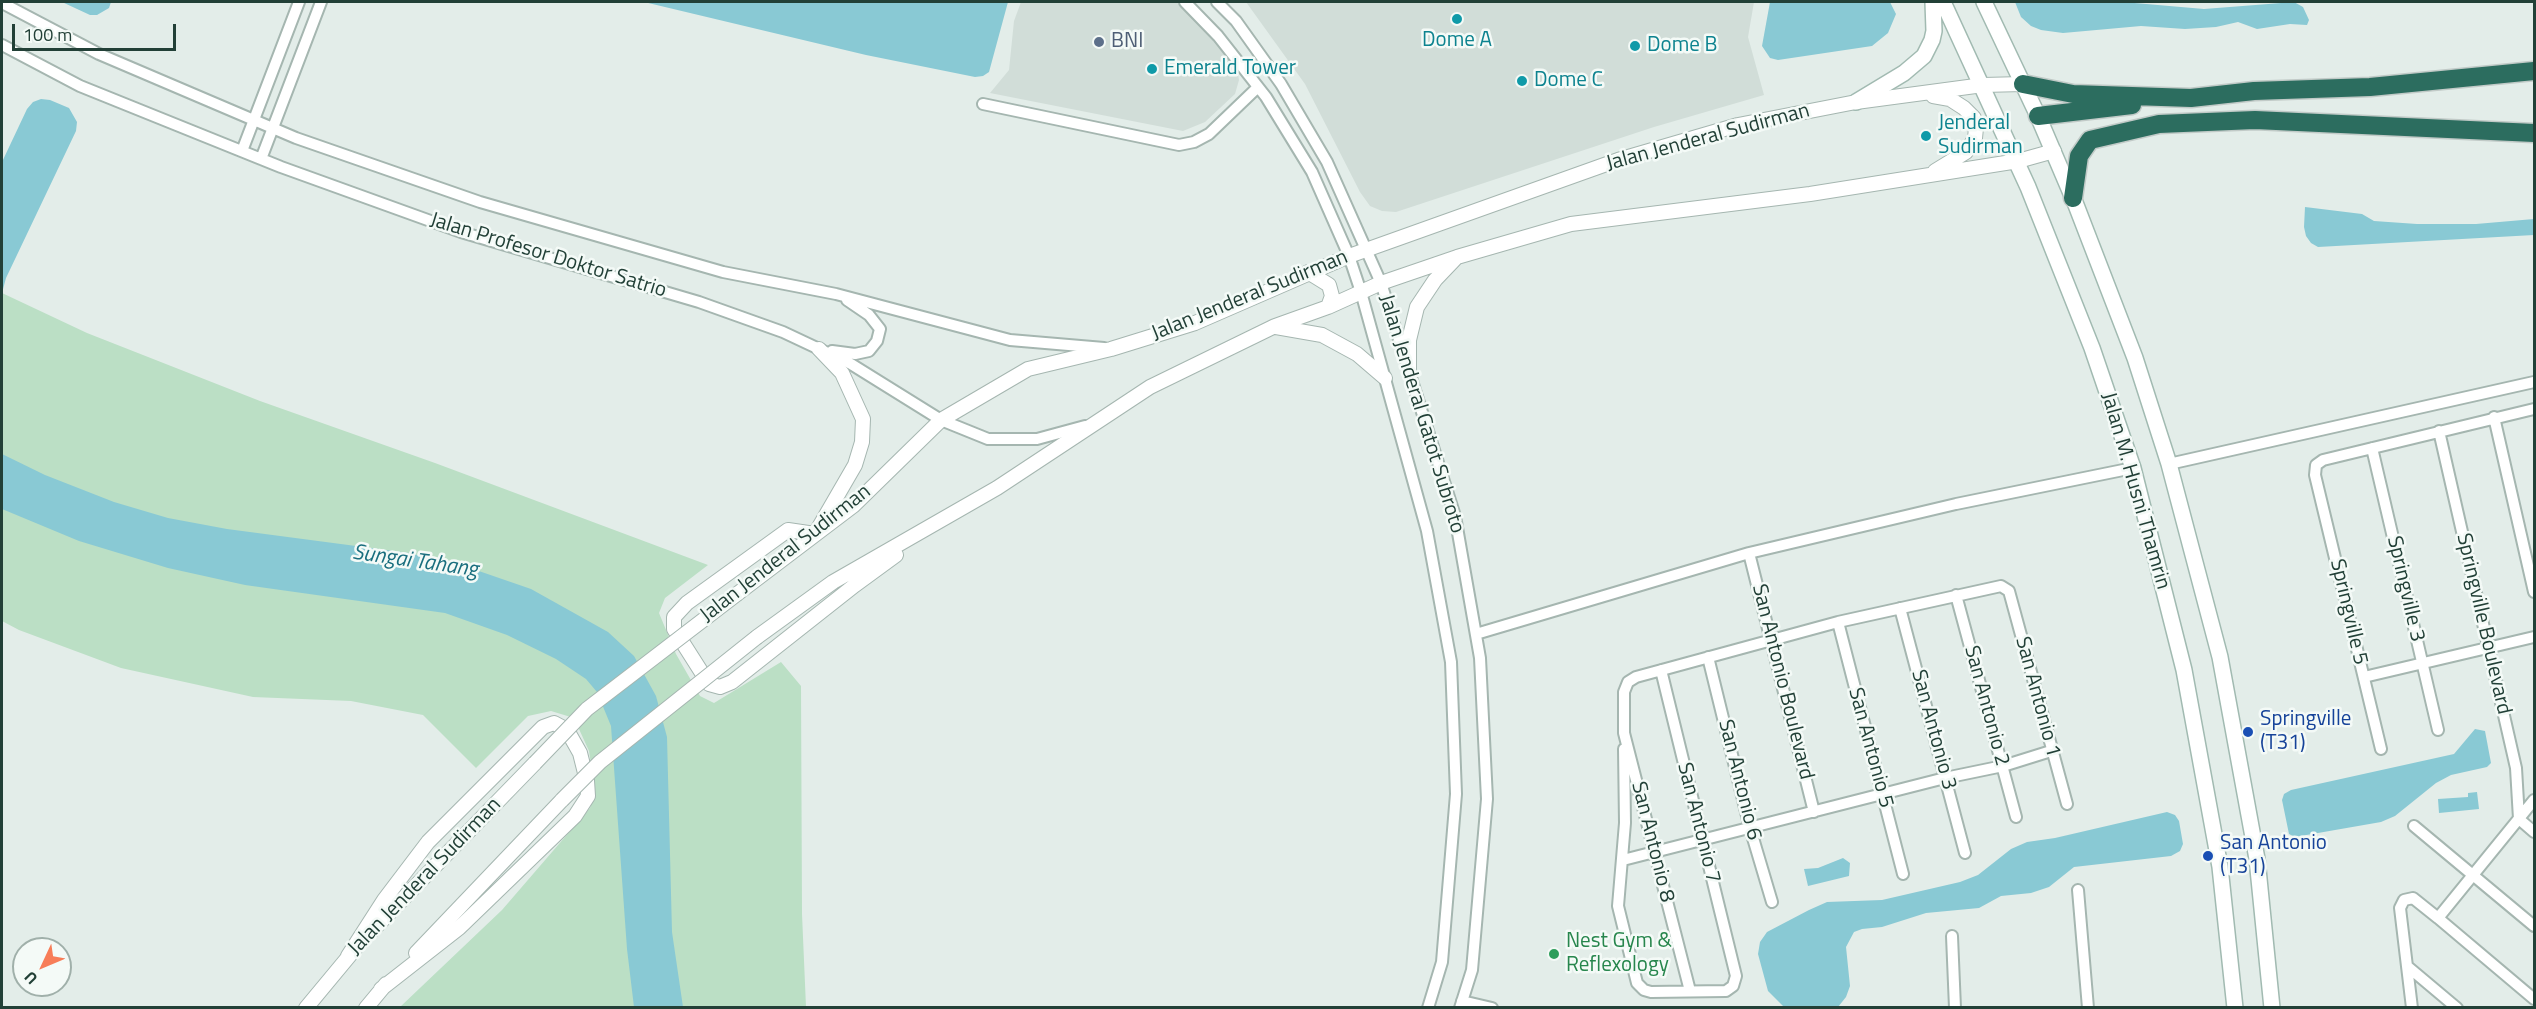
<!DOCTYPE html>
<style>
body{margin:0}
#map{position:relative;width:2536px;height:1009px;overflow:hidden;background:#e3ede9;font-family:"Titillium Web",sans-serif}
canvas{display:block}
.frame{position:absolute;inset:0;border:3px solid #224037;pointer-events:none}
.north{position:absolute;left:12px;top:937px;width:60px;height:60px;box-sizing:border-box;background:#f4faf7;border:2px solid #a0b0aa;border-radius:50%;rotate:226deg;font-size:16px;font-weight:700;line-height:24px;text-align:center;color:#224037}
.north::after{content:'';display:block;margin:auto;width:21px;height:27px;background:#f77d58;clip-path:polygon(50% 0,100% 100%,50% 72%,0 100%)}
.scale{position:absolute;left:12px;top:24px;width:164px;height:27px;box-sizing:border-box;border:3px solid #224037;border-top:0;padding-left:8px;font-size:18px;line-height:21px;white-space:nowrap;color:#224037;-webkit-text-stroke:4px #f4faf7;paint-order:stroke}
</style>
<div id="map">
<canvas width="2536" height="1009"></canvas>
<div class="frame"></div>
<div class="north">U</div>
<div class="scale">100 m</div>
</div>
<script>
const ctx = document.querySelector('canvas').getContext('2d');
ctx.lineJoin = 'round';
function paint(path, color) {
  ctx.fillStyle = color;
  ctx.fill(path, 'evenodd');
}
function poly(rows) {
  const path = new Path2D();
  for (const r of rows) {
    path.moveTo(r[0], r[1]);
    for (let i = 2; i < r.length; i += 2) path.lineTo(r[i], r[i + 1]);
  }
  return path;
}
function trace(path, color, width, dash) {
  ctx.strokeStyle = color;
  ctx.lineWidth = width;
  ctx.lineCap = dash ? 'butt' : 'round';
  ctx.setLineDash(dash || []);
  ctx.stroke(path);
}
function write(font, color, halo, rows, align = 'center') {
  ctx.font = font + ' "Titillium Web",sans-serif';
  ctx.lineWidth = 5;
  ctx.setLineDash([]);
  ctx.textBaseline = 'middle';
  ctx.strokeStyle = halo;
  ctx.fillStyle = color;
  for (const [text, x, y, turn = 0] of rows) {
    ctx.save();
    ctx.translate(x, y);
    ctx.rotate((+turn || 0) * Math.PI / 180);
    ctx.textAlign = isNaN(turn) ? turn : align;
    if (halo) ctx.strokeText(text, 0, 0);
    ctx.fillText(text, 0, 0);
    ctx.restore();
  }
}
paint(poly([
 [1021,2,1178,2,1223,49,1237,68,1239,80,1235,94,1205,122,1183,131,990,93,1009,70,1014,21],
 [1246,2,1754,2,1748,37,1764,95,1654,127,1396,212,1382,211,1370,206,1360,192,1305,84]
]), '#d1ddd8');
paint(poly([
 [2,293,87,333,260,401,435,463,708,565,665,598,659,613,676,654,700,696,714,703,781,662,801,686,802,914,806,1007,400,1007,502,910,590,808,595,791,589,751,574,718,551,711,528,716,476,768,423,715,351,701,253,697,121,668,19,630,2,621]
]), '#bbdfc5');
paint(poly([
 [62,2,111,2,109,8,97,15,90,15],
 [644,2,1008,2,989,72,983,76,975,77,866,55],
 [1770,2,1890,2,1896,14,1888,33,1872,46,1778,60,1770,58,1762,46],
 [2015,2,2123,2,2204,9,2294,2,2303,7,2309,20,2307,25,2290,24,2257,29,2238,22,2216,27,2185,29,2141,26,2063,33,2041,30,2031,26,2021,17],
 [41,99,50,100,69,108,77,122,76,131,6,278,2,293,2,162,27,109,33,102],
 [2305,207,2362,214,2374,221,2417,224,2476,224,2534,219,2534,235,2318,247,2311,243,2306,236,2304,227],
 [2,454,45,475,114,502,168,518,227,529,409,553,473,569,531,589,608,632,634,656,656,696,667,737,672,932,683,1007,634,1007,627,949,611,726,597,692,586,679,556,659,507,635,445,613,245,585,168,568,79,541,2,509],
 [2475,729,2485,731,2491,763,2487,767,2451,775,2436,783,2395,816,2381,822,2295,837,2289,834,2282,800,2284,794,2291,790,2454,754],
 [2477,792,2479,809,2439,813,2438,799,2468,797,2468,793],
 [2167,812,2175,815,2179,821,2183,844,2180,851,2171,856,2074,867,2049,887,2031,893,2001,896,1979,908,1926,913,1882,927,1862,929,1854,932,1846,947,1850,986,1846,997,1838,1007,1784,1007,1768,991,1758,954,1760,942,1767,932,1809,910,1827,902,1882,900,1960,882,1978,875,2011,849,2027,842,2055,838],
 [1843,858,1850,863,1849,876,1808,886,1804,869,1818,868]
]), '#89c9d4');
const minor = poly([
 [1185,2,1218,36,1266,97,1312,172,1349,256,1361,292,1427,531,1451,662,1456,794,1442,962,1428,1008],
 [1217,2,1236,21,1281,84,1327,162,1381,283,1455,516,1480,658,1487,799,1472,970,1460,1008],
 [2,3,99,54,296,138,480,202,723,272,836,294,1010,340,1104,348],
 [2,45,80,86,281,167,461,232,699,302,783,332,851,364,941,420,988,439,1037,439,1085,426],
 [983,104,1179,145,1194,142,1209,134,1258,87],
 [242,151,299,2],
 [261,159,321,2],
 [832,351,855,354,869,351,877,341,880,329,869,315,847,300],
 [2494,417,2534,592],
 [2439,431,2516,768,2519,819,2534,832],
 [2372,448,2438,730],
 [2169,464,2534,382],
 [1749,553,1814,812],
 [1956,595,2016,817],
 [1900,608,1965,853],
 [1838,622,1903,874],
 [1476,634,1749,553,1956,504,2133,468],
 [1708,657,1750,828,1772,902],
 [2364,677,2534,637],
 [1624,749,1625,823,1618,906,1637,983,1644,990,1651,992,1726,991,1733,986,1736,976,1661,670],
 [2381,749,2315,475,2316,465,2323,460,2534,409],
 [2414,826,2534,926],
 [1623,860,1945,778,2003,766,2051,751],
 [2078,890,2088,1008],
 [2438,918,2534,999],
 [1952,936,1955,1008],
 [2407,966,2457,1008],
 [1690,991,1624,733,1624,692,1628,682,1636,677,1838,622,2001,586,2009,591,2067,804],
 [1462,1001,1492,1008],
 [2412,1008,2400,908,2404,900,2413,898,2438,918,2534,800]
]);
const tertiary = poly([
 [1933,96,1950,99,1964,108,1974,118,1976,128,1975,138,1966,152,1935,171],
 [1308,272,1329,285,1332,296,1328,307],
 [1276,327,1322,335,1357,354,1385,378],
 [819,349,842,373,863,419,862,442,855,465,815,534,788,530,687,603,674,617,674,629,709,684,720,687,732,682,855,585,896,555],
 [1409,369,1409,340,1417,307,1435,280,1456,258],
 [737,594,853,506,941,420,1028,369,1111,349,1195,323,1349,256,1618,160,1738,125,1856,102,1983,85,2023,84],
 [757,637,833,582,997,488,1150,387,1275,326,1328,307,1381,283,1457,257,1571,224,1810,194,2018,161,2054,151],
 [370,933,535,763],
 [416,953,562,800],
 [348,956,384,900,428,842,543,727,554,723,567,730,580,753,587,781,588,796,575,816,459,928,381,989],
 [306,1008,355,949],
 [366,1008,386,984]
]);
const secondary = poly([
 [1943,2,2028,187,2092,348,2133,468,2184,670,2220,867,2235,1008],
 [1984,2,2038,116,2076,205,2135,358,2169,464,2220,657,2257,859,2272,1008],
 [1856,102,1904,73,1924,56,1932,40,1934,31,1933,2]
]);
const motorway = poly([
 [2023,84,2073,94,2191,98,2254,91,2370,87,2534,71],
 [2038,116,2132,105],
 [2073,198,2079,156,2090,140,2159,124,2255,120,2534,133]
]);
trace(minor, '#a5b6b0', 14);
trace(tertiary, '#a5b6b0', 16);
trace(secondary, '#a1bab1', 18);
trace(motorway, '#c1cac7', 21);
trace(minor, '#fff', 10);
trace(tertiary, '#fff', 14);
trace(secondary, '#fff', 15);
trace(motorway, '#2c6d5f', 18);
const tertiaryBridge = poly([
 [535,763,587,709,737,594],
 [562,800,600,762,757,637]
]);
trace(tertiaryBridge, '#a5b6b0', 16, []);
trace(tertiaryBridge, '#fff', 14);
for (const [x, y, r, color] of [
 [1457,19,6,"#0f9aa8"],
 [1099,42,6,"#5c6f8a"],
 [1635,46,6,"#0f9aa8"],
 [1152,69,6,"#0f9aa8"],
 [1522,81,6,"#0f9aa8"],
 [1926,136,6,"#0f9aa8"],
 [2248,732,6,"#1a4fb4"],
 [2208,856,6,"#1a4fb4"],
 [1554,954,6,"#2e9e5b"]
]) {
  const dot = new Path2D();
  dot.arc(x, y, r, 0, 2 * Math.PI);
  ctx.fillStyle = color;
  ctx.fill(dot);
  trace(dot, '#f4faf7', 2);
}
write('21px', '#0d838f', '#f4faf7', [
 ["Dome A",1457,41,"center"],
 ["Dome B",1647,46],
 ["Emerald Tower",1164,69],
 ["Dome C",1534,81],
 ["Jenderal",1938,124],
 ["Sudirman",1938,148]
], 'left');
write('21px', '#4e5e75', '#f4faf7', [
 ["BNI",1111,42]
], 'left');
write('21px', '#224037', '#f4faf7', [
 ["Jalan Jenderal Sudirman",1708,138,-15],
 ["Jalan Profesor Doktor Satrio",548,256,17],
 ["Jalan Jenderal Sudirman",1250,296,-22],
 ["Jalan Jenderal Gatot Subroto",1421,414,73],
 ["Jalan M. Husni Thamrin",2135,491,74],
 ["Jalan Jenderal Sudirman",786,554,-38],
 ["Springville 3",2405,589,77],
 ["Springville 5",2348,612,77],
 ["Springville Boulevard",2483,624,77],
 ["San Antonio Boulevard",1782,682,76],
 ["San Antonio 1",2037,697,75],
 ["San Antonio 2",1986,706,75],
 ["San Antonio 3",1933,730,75],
 ["San Antonio 5",1870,748,75],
 ["San Antonio 6",1739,780,76],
 ["San Antonio 7",1698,823,76],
 ["San Antonio 8",1652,842,76],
 ["Jalan Jenderal Sudirman",425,877,-46]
]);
write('21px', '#164399', '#f4faf7', [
 ["Springville",2260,720],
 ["(T31)",2260,744],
 ["San Antonio",2220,844],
 ["(T31)",2220,868]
], 'left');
write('21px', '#27864d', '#f4faf7', [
 ["Nest Gym &",1566,942],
 ["Reflexology",1566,966]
], 'left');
write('italic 22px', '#196e7e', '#f4faf7', [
 ["Sungai Tahang",415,562,8]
]);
</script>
